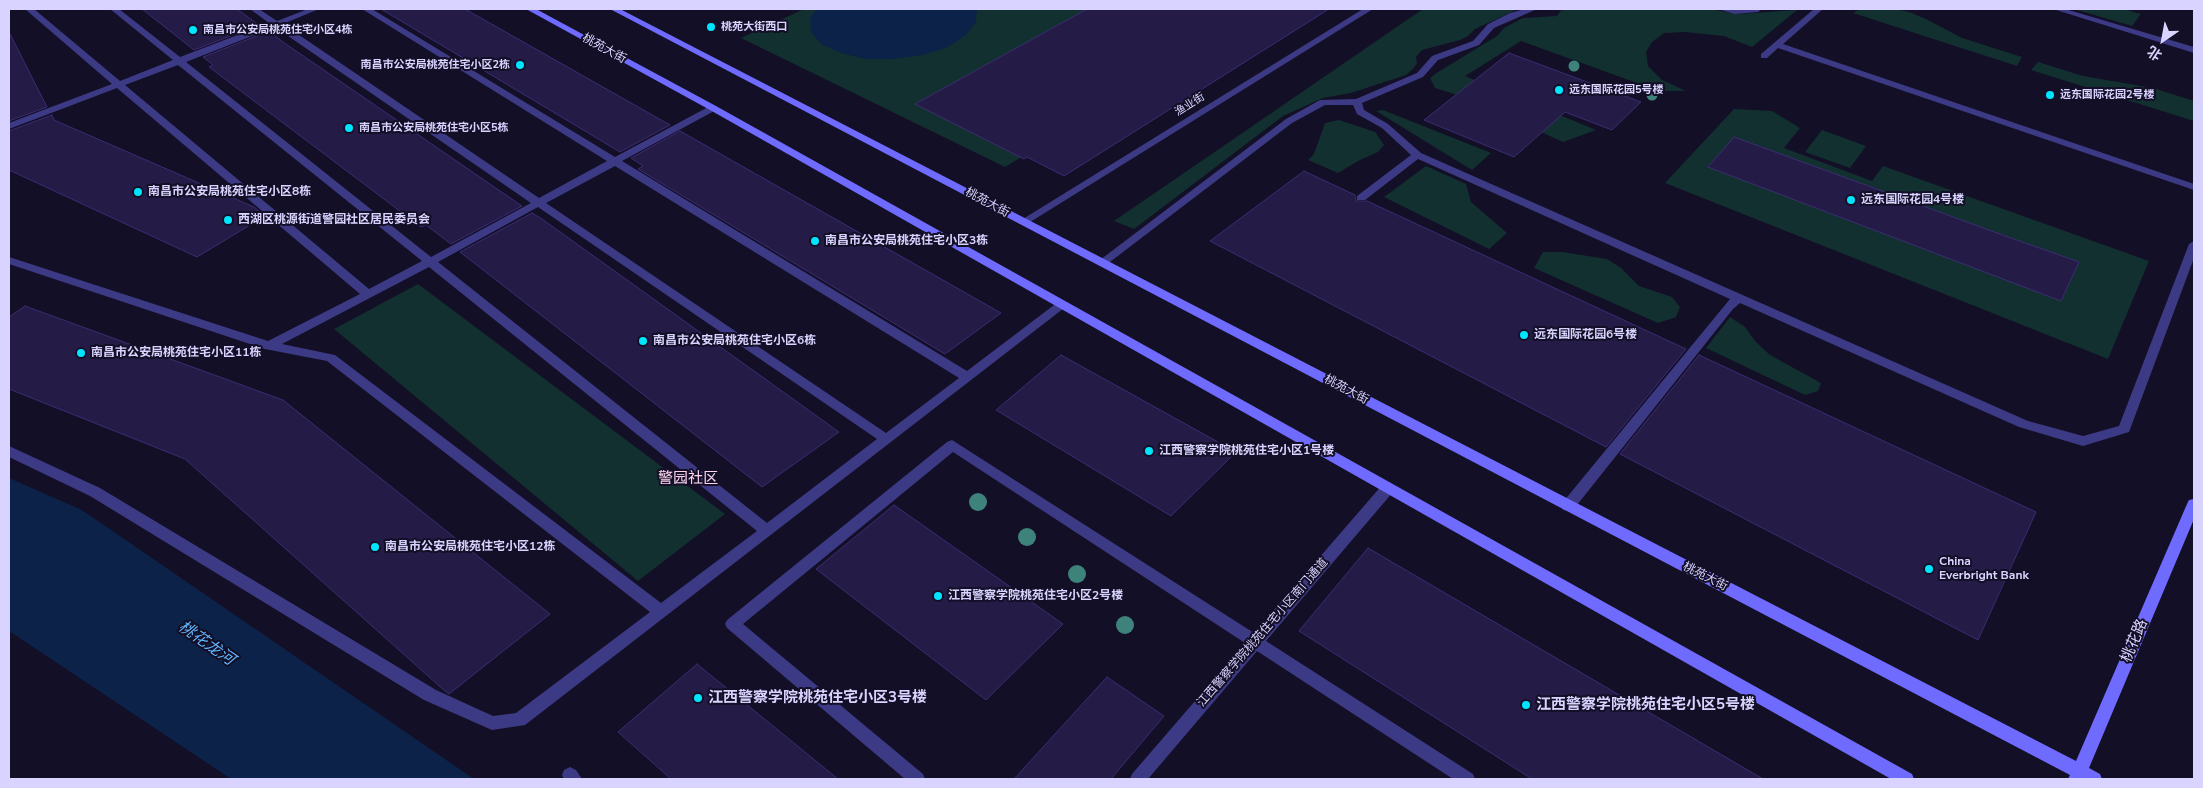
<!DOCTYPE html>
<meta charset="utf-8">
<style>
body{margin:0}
#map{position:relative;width:2203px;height:788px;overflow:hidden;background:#130f26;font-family:"Nunito Sans","Noto Sans SC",sans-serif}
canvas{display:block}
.frame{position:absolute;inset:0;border:10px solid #d9d4ff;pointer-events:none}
.north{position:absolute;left:2138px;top:15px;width:50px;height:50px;-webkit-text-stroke:4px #130f26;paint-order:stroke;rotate:213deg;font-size:14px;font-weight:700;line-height:20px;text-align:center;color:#d9d4ff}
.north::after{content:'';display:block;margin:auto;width:18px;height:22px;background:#d9d4ff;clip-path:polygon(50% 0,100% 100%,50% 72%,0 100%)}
</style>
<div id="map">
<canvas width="2203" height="788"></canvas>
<div class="frame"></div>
<div class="north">北</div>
</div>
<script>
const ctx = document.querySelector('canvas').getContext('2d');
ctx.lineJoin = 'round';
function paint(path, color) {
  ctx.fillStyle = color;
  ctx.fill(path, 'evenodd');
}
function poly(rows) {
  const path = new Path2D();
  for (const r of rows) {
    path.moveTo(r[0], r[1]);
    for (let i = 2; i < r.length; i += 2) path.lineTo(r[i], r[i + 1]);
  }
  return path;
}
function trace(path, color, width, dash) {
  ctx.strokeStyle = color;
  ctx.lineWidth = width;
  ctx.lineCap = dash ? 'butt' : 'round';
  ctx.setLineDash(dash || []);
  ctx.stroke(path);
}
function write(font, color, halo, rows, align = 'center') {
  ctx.font = font + ' "Nunito Sans","Noto Sans SC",sans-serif';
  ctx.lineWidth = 4;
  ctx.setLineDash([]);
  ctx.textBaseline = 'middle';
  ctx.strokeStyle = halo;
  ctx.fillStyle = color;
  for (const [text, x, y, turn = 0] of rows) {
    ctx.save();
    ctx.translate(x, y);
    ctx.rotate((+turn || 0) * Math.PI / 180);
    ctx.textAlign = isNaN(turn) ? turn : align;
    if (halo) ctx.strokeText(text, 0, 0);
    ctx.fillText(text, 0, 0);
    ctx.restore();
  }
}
paint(poly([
 [804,9,1264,9,1005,167,741,38],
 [1423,9,1518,9,1475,29,1468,36,1460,40,1422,50,1416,57,1417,63,1414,68,1406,75,1351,93,1323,98,1283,116,1134,229,1114,221],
 [1562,9,1709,9,1739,14,1797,10,1752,47,1724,36,1685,32,1664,33,1652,42,1646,52,1648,66,1662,80,1686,91,1659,91,1521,41,1465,76,1596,130,1563,142,1464,97,1435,88,1430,78,1438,72,1497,36,1504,28,1523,18,1557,16],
 [1860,9,1894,9,1909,12,1926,19,1962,38,2022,57,2017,66,1853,13],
 [2074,9,2124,9,2141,14,2132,26],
 [2038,62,2083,76,2153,88,2194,101,2194,121,2031,70],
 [1734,109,1772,111,1800,128,1784,148,1872,181,1883,166,2149,261,2108,359,1665,183],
 [1383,110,1491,153,1472,170,1376,111],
 [1339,120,1375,132,1384,145,1378,152,1360,160,1338,173,1308,160,1314,154,1325,123],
 [1822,130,1866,146,1850,168,1805,152],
 [1426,166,1466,184,1471,202,1507,233,1489,249,1384,197],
 [1543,252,1562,252,1607,259,1621,268,1639,286,1672,297,1680,307,1676,317,1658,323,1534,268],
 [418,284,725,514,638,581,334,329],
 [1730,317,1745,327,1755,341,1770,355,1821,383,1818,391,1805,395,1706,348]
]), '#12302f');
paint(poly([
 [816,9,977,9,976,22,966,35,948,47,923,55,895,59,866,59,841,53,821,44,811,32,810,19],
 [9,478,82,510,474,779,231,779,9,631]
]), '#0c2248');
const building = poly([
 [142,9,237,9,259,25,194,50,142,9],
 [381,9,465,9,670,125,620,152,381,9],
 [1087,9,1329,9,1064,176,1027,157,1024,159,915,104,1087,9],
 [269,31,283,42,522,206,451,244,426,225,421,227,209,67,213,65,203,57,269,31],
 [9,32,47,107,9,121,9,32],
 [1509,53,1641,102,1612,130,1565,112,1514,157,1424,120,1509,53],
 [52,115,54,120,254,207,265,216,197,257,9,170,9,131,52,115],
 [680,131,1001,313,945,354,638,169,643,166,631,158,680,131],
 [1734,137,1997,233,2079,262,2061,301,1708,167,1734,137],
 [1304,171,1355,195,1356,201,1367,201,1686,349,1606,447,1210,241,1304,171],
 [532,213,542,219,839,432,762,487,460,252,532,213],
 [25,306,283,400,550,614,449,694,446,692,185,459,9,389,9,317,25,306],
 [1061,355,1236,452,1171,516,996,410,1061,355],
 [1699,355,2036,512,1978,640,1620,454,1699,355],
 [894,505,1063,624,986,700,816,569,894,505],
 [1368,548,1763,779,1532,779,1299,631,1368,548],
 [697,664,838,779,671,779,618,732,697,664],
 [1107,677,1164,716,1111,779,1014,779,1107,677]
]);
paint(building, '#241b47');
trace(building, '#3b2d73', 1);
paint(poly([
 [25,9,34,9,120,81,173,60,110,9,119,9,180,57,269,23,250,9,259,9,277,21,308,9,319,9,283,24,539,198,607,161,362,9,372,9,615,157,710,106,716,106,716,110,622,161,967,371,1058,302,1066,302,1068,305,525,725,492,730,424,700,90,496,9,457,9,446,100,488,436,690,493,716,516,713,650,612,327,361,265,349,9,264,9,257,268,341,360,294,117,88,9,129,9,123,112,84,25,9],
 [275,27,531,203,431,257,186,62,275,27],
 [178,65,422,261,369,289,125,85,178,65],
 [615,166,959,378,886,433,546,203,615,166],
 [538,207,877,439,767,523,438,262,538,207],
 [429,267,757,531,661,603,335,355,282,344,429,267],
 [1363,9,1373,9,1027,224,1019,224,1018,222,1363,9],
 [1525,9,1537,9,1494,28,1479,45,1438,60,1423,77,1362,103,1364,110,1388,124,1421,153,2028,421,2083,436,2119,426,2189,244,2194,241,2194,258,2129,432,2083,446,2019,427,1740,303,1733,309,1573,510,1568,511,1563,510,1561,506,1563,502,1730,299,1418,159,1365,200,1357,200,1357,196,1411,155,1382,128,1357,114,1353,105,1325,105,1292,123,1106,265,1102,267,1096,263,1286,119,1320,100,1356,99,1417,73,1432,56,1473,41,1488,24,1510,13,1525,9],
 [1718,9,1762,9,1758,12,1735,14,1718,9],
 [1814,9,1823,9,1783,44,2194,184,2194,190,1778,48,1767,58,1761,58,1761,54,1814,9],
 [2053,9,2065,9,2194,47,2194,53,2053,9],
 [952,440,1254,633,1383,484,1393,484,1395,488,1393,492,1266,641,1473,774,1475,779,1453,779,1257,651,1148,779,1130,779,1132,774,1245,643,953,452,743,624,923,774,925,779,905,779,727,628,725,624,727,620,947,442,952,440],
 [570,767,576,770,582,779,564,779,562,775,564,770,570,767]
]), '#3d3a85');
paint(poly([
 [526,9,536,9,716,106,1912,774,1914,779,1891,779,710,110,526,9],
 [610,9,620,9,2076,761,2187,504,2189,500,2194,499,2194,519,2089,768,2100,774,2102,779,2068,779,2070,775,610,9]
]), '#6f6bff');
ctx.fillStyle = '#3d827b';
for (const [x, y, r] of [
 [1574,66,5.5],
 [1652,95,5.5],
 [978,502,9],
 [1027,537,9],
 [1077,574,9],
 [1125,625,9]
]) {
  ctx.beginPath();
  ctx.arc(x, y, r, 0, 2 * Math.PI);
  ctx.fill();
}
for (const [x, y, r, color] of [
 [711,27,5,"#00e5ff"],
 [193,30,5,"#00e5ff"],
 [520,65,5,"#00e5ff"],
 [1559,90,5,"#00e5ff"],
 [2050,95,5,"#00e5ff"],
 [349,128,5,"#00e5ff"],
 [138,192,5,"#00e5ff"],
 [1851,200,5,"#00e5ff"],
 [228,220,5,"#00e5ff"],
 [815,241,5,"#00e5ff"],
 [1524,335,5,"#00e5ff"],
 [643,341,5,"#00e5ff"],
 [81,353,5,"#00e5ff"],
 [1149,451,5,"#00e5ff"],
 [375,547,5,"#00e5ff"],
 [1929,569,5,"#00e5ff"],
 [938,596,5,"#00e5ff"],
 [698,698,5,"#00e5ff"],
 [1526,705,5,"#00e5ff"]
]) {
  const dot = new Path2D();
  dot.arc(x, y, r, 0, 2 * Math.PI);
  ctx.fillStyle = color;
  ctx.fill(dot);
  trace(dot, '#130f26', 2);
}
write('bold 11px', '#d9d4ff', '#130f26', [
 ["桃苑大街西口",721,27],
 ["南昌市公安局桃苑住宅小区4栋",203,30],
 ["南昌市公安局桃苑住宅小区2栋",510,65,"right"],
 ["远东国际花园5号楼",1569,90],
 ["远东国际花园2号楼",2060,95],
 ["南昌市公安局桃苑住宅小区5栋",359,128]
], 'left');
write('11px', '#d9d4ff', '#130f26', [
 ["渔业街",1190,105,-32]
]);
write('12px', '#d9d4ff', '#130f26', [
 ["桃苑大街",604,49,29],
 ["桃苑大街",987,203,28],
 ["桃苑大街",1346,390,28],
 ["桃苑大街",1705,577,27],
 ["江西警察学院桃苑住宅小区南门通道",1263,633,-49]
]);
write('bold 12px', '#d9d4ff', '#130f26', [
 ["南昌市公安局桃苑住宅小区8栋",148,192],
 ["远东国际花园4号楼",1861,200],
 ["西湖区桃源街道警园社区居民委员会",238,220],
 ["南昌市公安局桃苑住宅小区3栋",825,241],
 ["远东国际花园6号楼",1534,335],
 ["南昌市公安局桃苑住宅小区6栋",653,341],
 ["南昌市公安局桃苑住宅小区11栋",91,353],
 ["江西警察学院桃苑住宅小区1号楼",1159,451],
 ["南昌市公安局桃苑住宅小区12栋",385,547],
 ["China",1939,562],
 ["Everbright Bank",1939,576],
 ["江西警察学院桃苑住宅小区2号楼",948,596]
], 'left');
write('15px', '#ffd6f0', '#130f26', [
 ["警园社区",688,479]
]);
write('15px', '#d9d4ff', '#130f26', [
 ["桃花路",2135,641,-67]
]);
write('bold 15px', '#d9d4ff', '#130f26', [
 ["江西警察学院桃苑住宅小区3号楼",708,698],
 ["江西警察学院桃苑住宅小区5号楼",1536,705]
], 'left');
write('italic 16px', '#62b6ff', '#130f26', [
 ["桃花龙河",206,644,35]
]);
</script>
